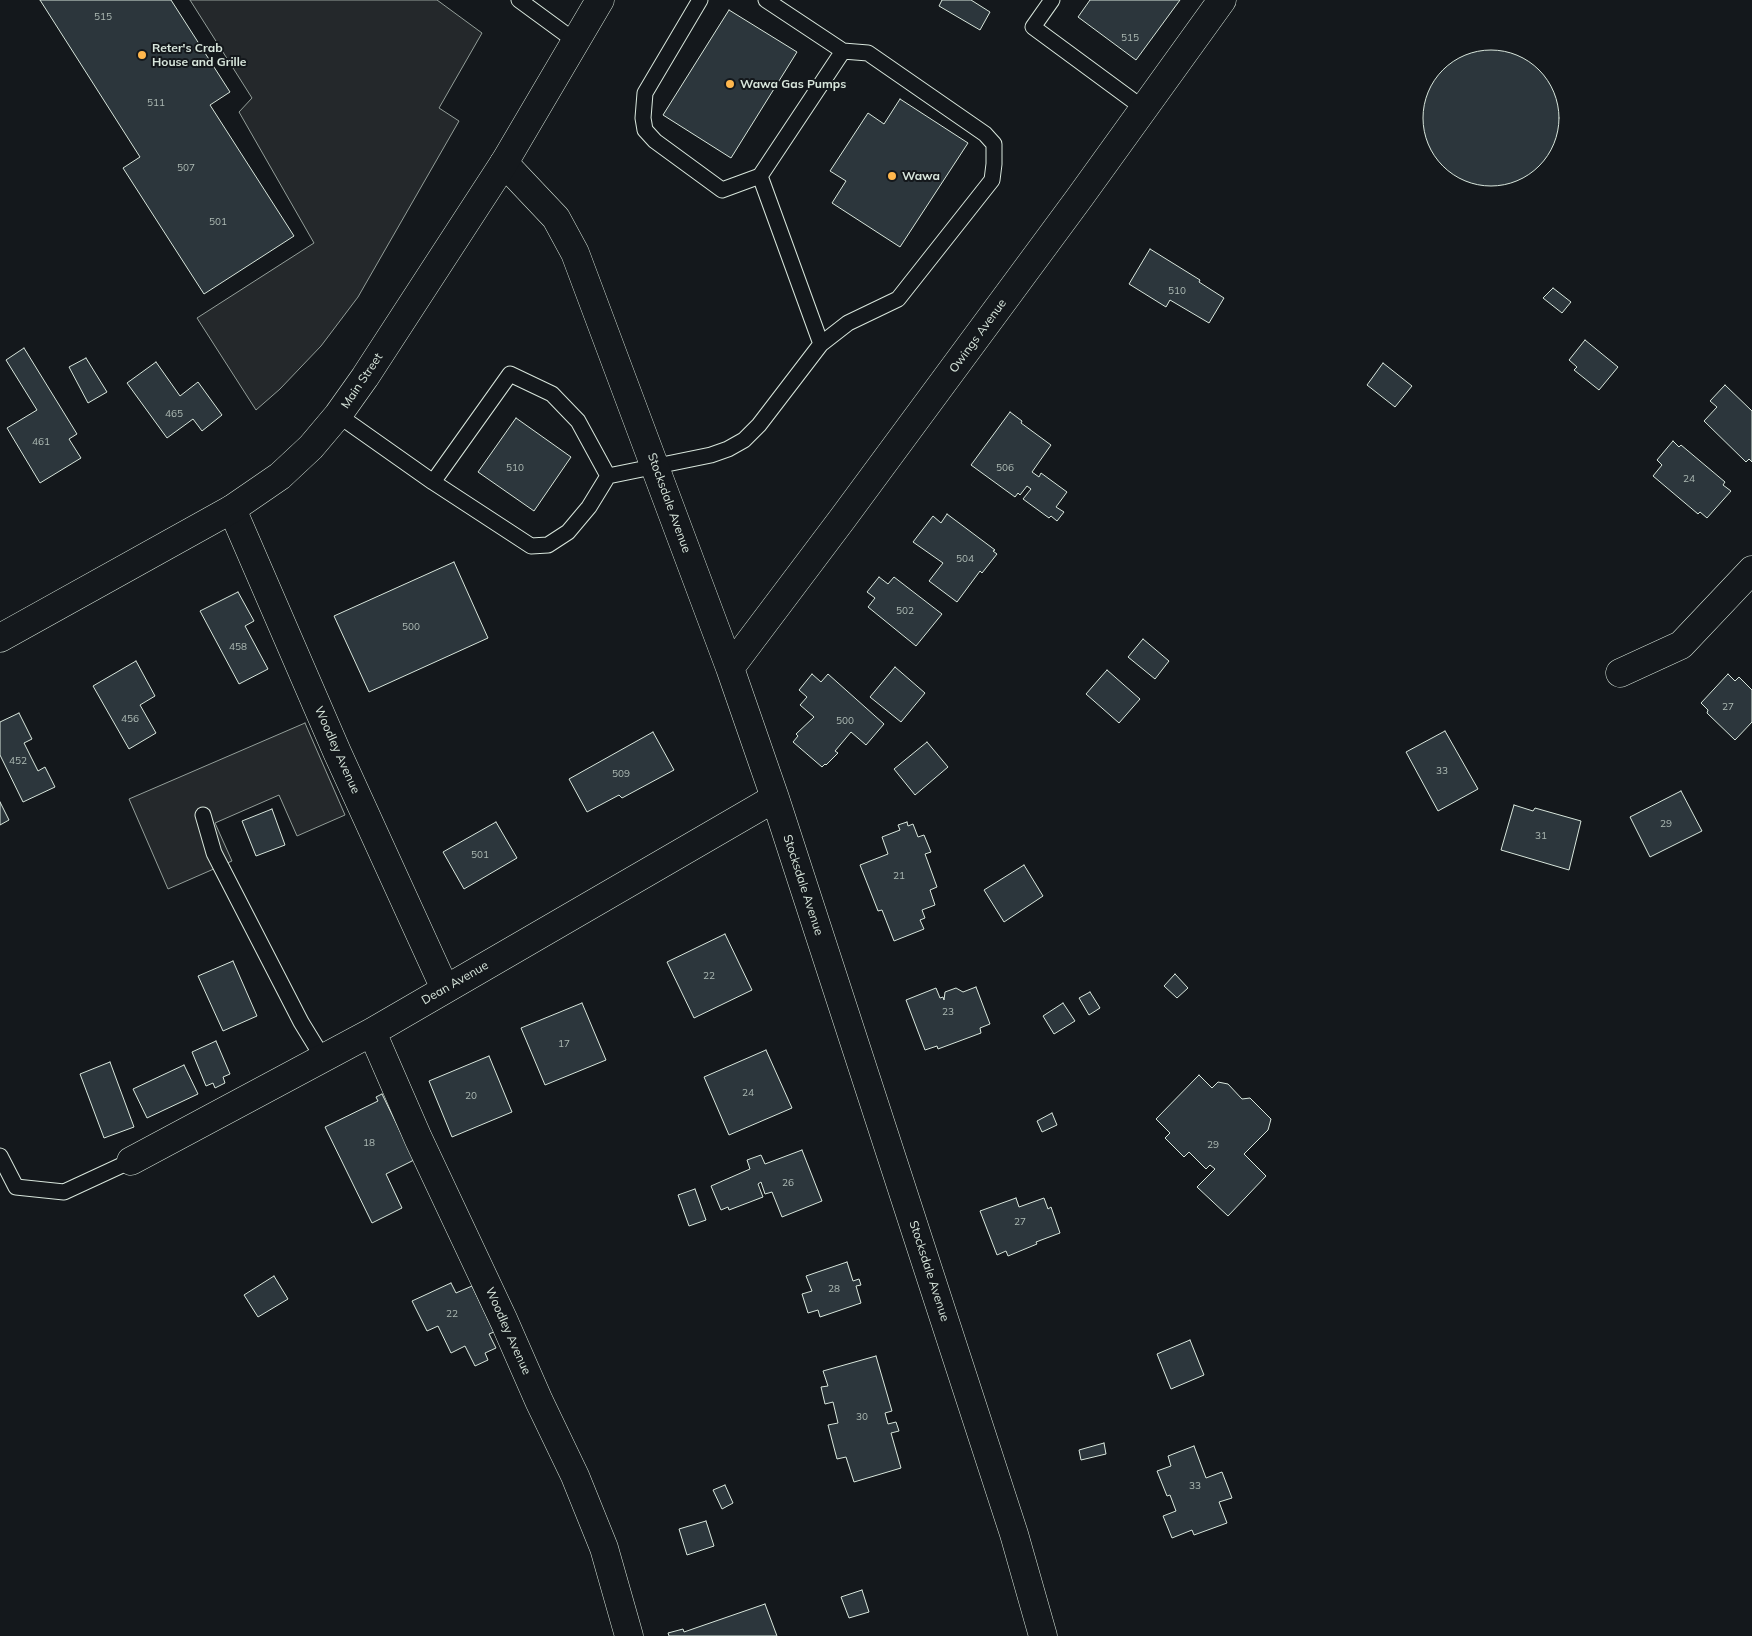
<!DOCTYPE html>
<style>
body{margin:0}
canvas{display:block;background:#14181c}
</style>
<canvas width="1752" height="1636"></canvas>
<script>
const ctx = document.querySelector('canvas').getContext('2d');
ctx.lineJoin = 'round';
function paint(path, color) {
  ctx.fillStyle = color;
  ctx.fill(path, 'evenodd');
}
function poly(rows) {
  const path = new Path2D();
  for (const r of rows) {
    if (r.length === 3) {
      path.moveTo(r[0] + r[2], r[1]);
      path.arc(r[0], r[1], r[2], 0, 2 * Math.PI);
      continue;
    }
    path.moveTo(r[0], r[1]);
    for (let i = 2; i < r.length; i += 2) path.lineTo(r[i], r[i + 1]);
  }
  return path;
}
function trace(path, color, width, dash) {
  ctx.strokeStyle = color;
  ctx.lineWidth = width;
  ctx.lineCap = dash ? 'butt' : 'round';
  ctx.setLineDash(dash || []);
  ctx.stroke(path);
}
function write(font, color, halo, rows, align = 'center') {
  ctx.font = font + ' Mulish,sans-serif';
  ctx.lineWidth = 4;
  ctx.setLineDash([]);
  ctx.textBaseline = 'middle';
  ctx.strokeStyle = halo;
  ctx.fillStyle = color;
  for (const [text, x, y, turn = 0] of rows) {
    ctx.save();
    ctx.translate(x, y);
    ctx.rotate((+turn || 0) * Math.PI / 180);
    ctx.textAlign = isNaN(turn) ? turn : align;
    if (halo) ctx.strokeText(text, 0, 0);
    ctx.fillText(text, 0, 0);
    ctx.restore();
  }
}
const parking = poly([
 [190,0,437,0,482,33,439,108,459,121,358,297,321,346,280,389,256,410,197,318,314,243,239,112,252,98,190,0],
 [305,723,345,815,297,836,279,795,215,823,232,861,168,889,129,799,305,723]
]);
paint(parking, '#24282b');
trace(parking, '#939e99', 1);
const building = poly([
 [40,0,171,0,230,92,210,105,294,236,204,294,123,168,140,157,40,0],
 [942,0,971,0,990,12,980,30,939,6,942,0],
 [1090,0,1180,0,1136,60,1078,17,1090,0],
 [729,10,797,52,731,158,663,115,729,10],
 [1491,118,68],
 [900,99,968,143,900,247,832,203,846,181,830,171,868,113,884,124,900,99],
 [1150,249,1200,280,1199,282,1224,298,1209,323,1170,300,1166,307,1129,284,1150,249],
 [1553,288,1571,302,1562,313,1543,298,1553,288],
 [1585,340,1618,367,1599,390,1574,370,1577,367,1569,360,1585,340],
 [24,348,77,434,69,439,81,458,40,483,7,428,37,410,6,360,24,348],
 [86,358,107,392,88,403,69,367,86,358],
 [156,362,180,396,198,382,222,415,202,431,193,419,167,438,127,383,156,362],
 [1383,363,1412,386,1395,407,1367,385,1383,363],
 [1725,385,1752,411,1752,462,1749,459,1746,462,1704,421,1717,407,1710,401,1725,385],
 [1010,412,1022,421,1021,423,1051,445,1032,472,1039,477,1041,473,1067,492,1056,507,1064,512,1057,521,1051,516,1049,518,1023,499,1031,489,1027,486,1020,495,1018,493,1015,497,971,465,1010,412],
 [516,418,571,457,534,511,478,472,516,418],
 [1673,441,1679,447,1681,445,1725,482,1723,485,1731,491,1707,518,1700,512,1698,514,1653,476,1662,465,1657,460,1673,441],
 [947,514,995,550,993,551,997,554,982,573,980,571,957,602,929,581,943,563,913,542,933,516,941,523,947,514],
 [454,562,488,638,369,692,334,616,454,562],
 [879,577,888,584,894,577,942,614,916,646,868,607,875,598,867,592,879,577],
 [238,592,254,621,245,626,268,669,239,684,200,611,238,592],
 [1143,639,1169,661,1155,679,1128,657,1143,639],
 [136,661,155,696,140,705,156,733,129,749,93,686,136,661],
 [895,667,925,693,901,722,870,697,895,667],
 [1107,670,1140,699,1119,723,1086,694,1107,670],
 [812,674,821,682,828,674,884,724,866,745,851,732,835,751,838,753,826,765,825,764,822,767,793,742,798,736,796,734,814,717,800,705,807,697,799,690,812,674],
 [1728,674,1735,681,1739,677,1752,690,1752,722,1735,740,1707,713,1708,710,1701,703,1728,674],
 [19,713,32,739,24,743,38,771,45,767,55,787,23,802,0,755,0,722,19,713],
 [1445,731,1478,789,1438,811,1406,752,1445,731],
 [653,732,674,770,622,798,619,795,587,812,569,779,653,732],
 [927,742,948,767,915,795,894,769,927,742],
 [1681,791,1702,831,1650,857,1630,817,1681,791],
 [0,802,9,820,0,825,0,802],
 [1514,805,1533,811,1535,808,1581,821,1569,870,1501,850,1514,805],
 [272,809,285,845,256,856,242,821,272,809],
 [496,822,517,858,464,889,443,852,496,822],
 [907,822,908,826,913,824,918,837,924,835,931,852,925,854,937,887,930,890,935,905,922,910,925,918,920,920,924,929,894,941,882,910,878,911,860,865,888,854,882,837,900,830,898,825,907,822],
 [1024,865,1043,896,1004,922,984,890,1024,865],
 [725,934,752,990,694,1018,667,962,725,934],
 [233,961,257,1016,223,1031,198,976,233,961],
 [1175,974,1188,988,1177,998,1164,986,1175,974],
 [976,987,990,1024,980,1028,981,1033,938,1049,937,1046,925,1050,906,1000,936,988,940,998,943,997,944,1000,945,992,956,988,963,992,976,987],
 [1090,992,1100,1008,1089,1015,1079,998,1090,992],
 [582,1003,606,1060,545,1085,521,1028,582,1003],
 [1063,1003,1075,1021,1054,1034,1043,1016,1063,1003],
 [216,1041,230,1074,223,1077,225,1083,215,1088,213,1083,206,1086,192,1052,216,1041],
 [766,1050,792,1108,729,1135,704,1077,766,1050],
 [489,1056,512,1112,452,1137,429,1081,489,1056],
 [110,1062,134,1127,104,1138,80,1074,110,1062],
 [184,1065,198,1094,147,1118,133,1089,184,1065],
 [1199,1075,1212,1088,1218,1082,1228,1084,1242,1099,1250,1098,1271,1119,1268,1130,1244,1154,1266,1176,1228,1216,1197,1187,1215,1169,1210,1165,1206,1169,1189,1152,1184,1157,1165,1138,1170,1133,1156,1119,1199,1075],
 [382,1094,414,1160,386,1174,402,1208,372,1223,325,1127,378,1101,376,1097,382,1094],
 [1052,1113,1057,1125,1042,1132,1037,1121,1052,1113],
 [802,1150,822,1201,782,1217,772,1192,765,1194,761,1182,758,1184,763,1197,729,1210,728,1207,721,1210,711,1186,750,1169,747,1160,761,1155,765,1164,802,1150],
 [695,1189,706,1220,689,1226,678,1195,695,1189],
 [1016,1198,1019,1207,1044,1198,1048,1209,1051,1207,1060,1233,1036,1242,1037,1244,1008,1256,1006,1251,997,1255,980,1211,1016,1198],
 [847,1262,853,1281,859,1279,861,1285,856,1286,861,1303,820,1317,818,1310,808,1313,802,1294,812,1291,806,1276,847,1262],
 [274,1276,288,1299,258,1317,244,1295,274,1276],
 [451,1283,456,1293,472,1286,494,1332,489,1334,496,1348,485,1353,488,1360,475,1366,465,1346,451,1353,438,1326,427,1331,412,1301,451,1283],
 [1190,1340,1204,1375,1171,1389,1157,1354,1190,1340],
 [876,1356,892,1411,885,1413,888,1424,896,1422,899,1431,891,1433,901,1468,854,1482,846,1457,837,1459,828,1425,838,1423,833,1402,825,1404,821,1387,828,1386,823,1371,876,1356],
 [1104,1443,1106,1454,1081,1460,1079,1450,1104,1443],
 [1194,1446,1206,1478,1222,1472,1232,1498,1219,1502,1227,1523,1194,1535,1192,1530,1172,1538,1163,1516,1176,1511,1170,1495,1167,1496,1157,1471,1171,1466,1168,1456,1194,1446],
 [725,1485,733,1503,722,1509,713,1490,725,1485],
 [706,1521,714,1546,687,1555,679,1529,706,1521],
 [862,1590,869,1612,849,1618,841,1597,862,1590],
 [765,1604,777,1636,669,1636,668,1633,683,1629,684,1632,765,1604]
]);
paint(building, '#2c363c');
trace(building, '#d8e6dc', 1);
const service = poly([
 [519,0,575,41],
 [700,0,645,93,643,118,645,130,655,141,722,190,760,176,843,51,766,0],
 [1052,0,1033,27,1143,108],
 [821,344,848,323,898,299,992,180,994,164,994,144,985,134,868,53,843,51],
 [338,415,433,482,531,546,548,545,568,532,589,507,608,476,711,455,728,449,744,440,759,425,821,344,760,176],
 [433,482,510,374,552,394,578,421,608,476],
 [203,815,214,853,301,1022,323,1058],
 [0,1156,16,1187,64,1192,131,1161]
]);
const minor = poly([
 [504,163,556,218,575,253,730,668,775,798,1014,1534,1043,1636],
 [232,509,337,752,445,989],
 [730,668,843,518,1080,197,1222,0],
 [1620,673,1681,645,1752,570],
 [372,1032,418,1138,504,1321,539,1401,575,1476,604,1548,629,1636],
 [131,1161,372,1032,775,798]
]);
const primary = poly([
 [0,638,232,509,280,476,311,447,338,415,365,377,504,163,600,0]
]);
trace(service, '#d8e6dc', 17);
trace(minor, '#d8e6dc', 29);
trace(primary, '#d8e6dc', 29);
trace(service, '#14181c', 15);
trace(minor, '#14181c', 28);
trace(primary, '#14181c', 28);
for (const [x, y, r, color] of [
 [142,55,5,"#ffb74d"],
 [730,84,5,"#ffb74d"],
 [892,176,5,"#ffb74d"]
]) {
  const dot = new Path2D();
  dot.arc(x, y, r, 0, 2 * Math.PI);
  ctx.fillStyle = color;
  ctx.fill(dot);
  trace(dot, '#14181c', 2);
}
write('10px', '#adbab4', null, [
 ["515",103,17],
 ["515",1130,38],
 ["511",156,103],
 ["507",186,168],
 ["501",218,222],
 ["510",1177,291],
 ["465",174,414],
 ["461",41,442],
 ["510",515,468],
 ["506",1005,468],
 ["24",1689,479],
 ["504",965,559],
 ["502",905,611],
 ["500",411,627],
 ["458",238,647],
 ["27",1728,707],
 ["456",130,719],
 ["500",845,721],
 ["452",18,761],
 ["33",1442,771],
 ["509",621,774],
 ["29",1666,824],
 ["31",1541,836],
 ["501",480,855],
 ["21",899,876],
 ["22",709,976],
 ["23",948,1012],
 ["17",564,1044],
 ["24",748,1093],
 ["20",471,1096],
 ["18",369,1143],
 ["29",1213,1145],
 ["26",788,1183],
 ["27",1020,1222],
 ["28",834,1289],
 ["22",452,1314],
 ["30",862,1417],
 ["33",1195,1486]
]);
write('bold 12px', '#d8e6dc', '#14181c', [
 ["Reter's Crab",152,48],
 ["House and Grille",152,62],
 ["Wawa Gas Pumps",740,84],
 ["Wawa",902,176]
], 'left');
write('12px', '#d8e6dc', '#14181c', [
 ["Owings Avenue",978,336,-54],
 ["Main Street",362,381,-56],
 ["Stocksdale Avenue",669,503,70],
 ["Woodley Avenue",337,750,66],
 ["Stocksdale Avenue",803,885,72],
 ["Dean Avenue",455,983,-30],
 ["Stocksdale Avenue",929,1271,72],
 ["Woodley Avenue",508,1331,66]
]);
</script>
